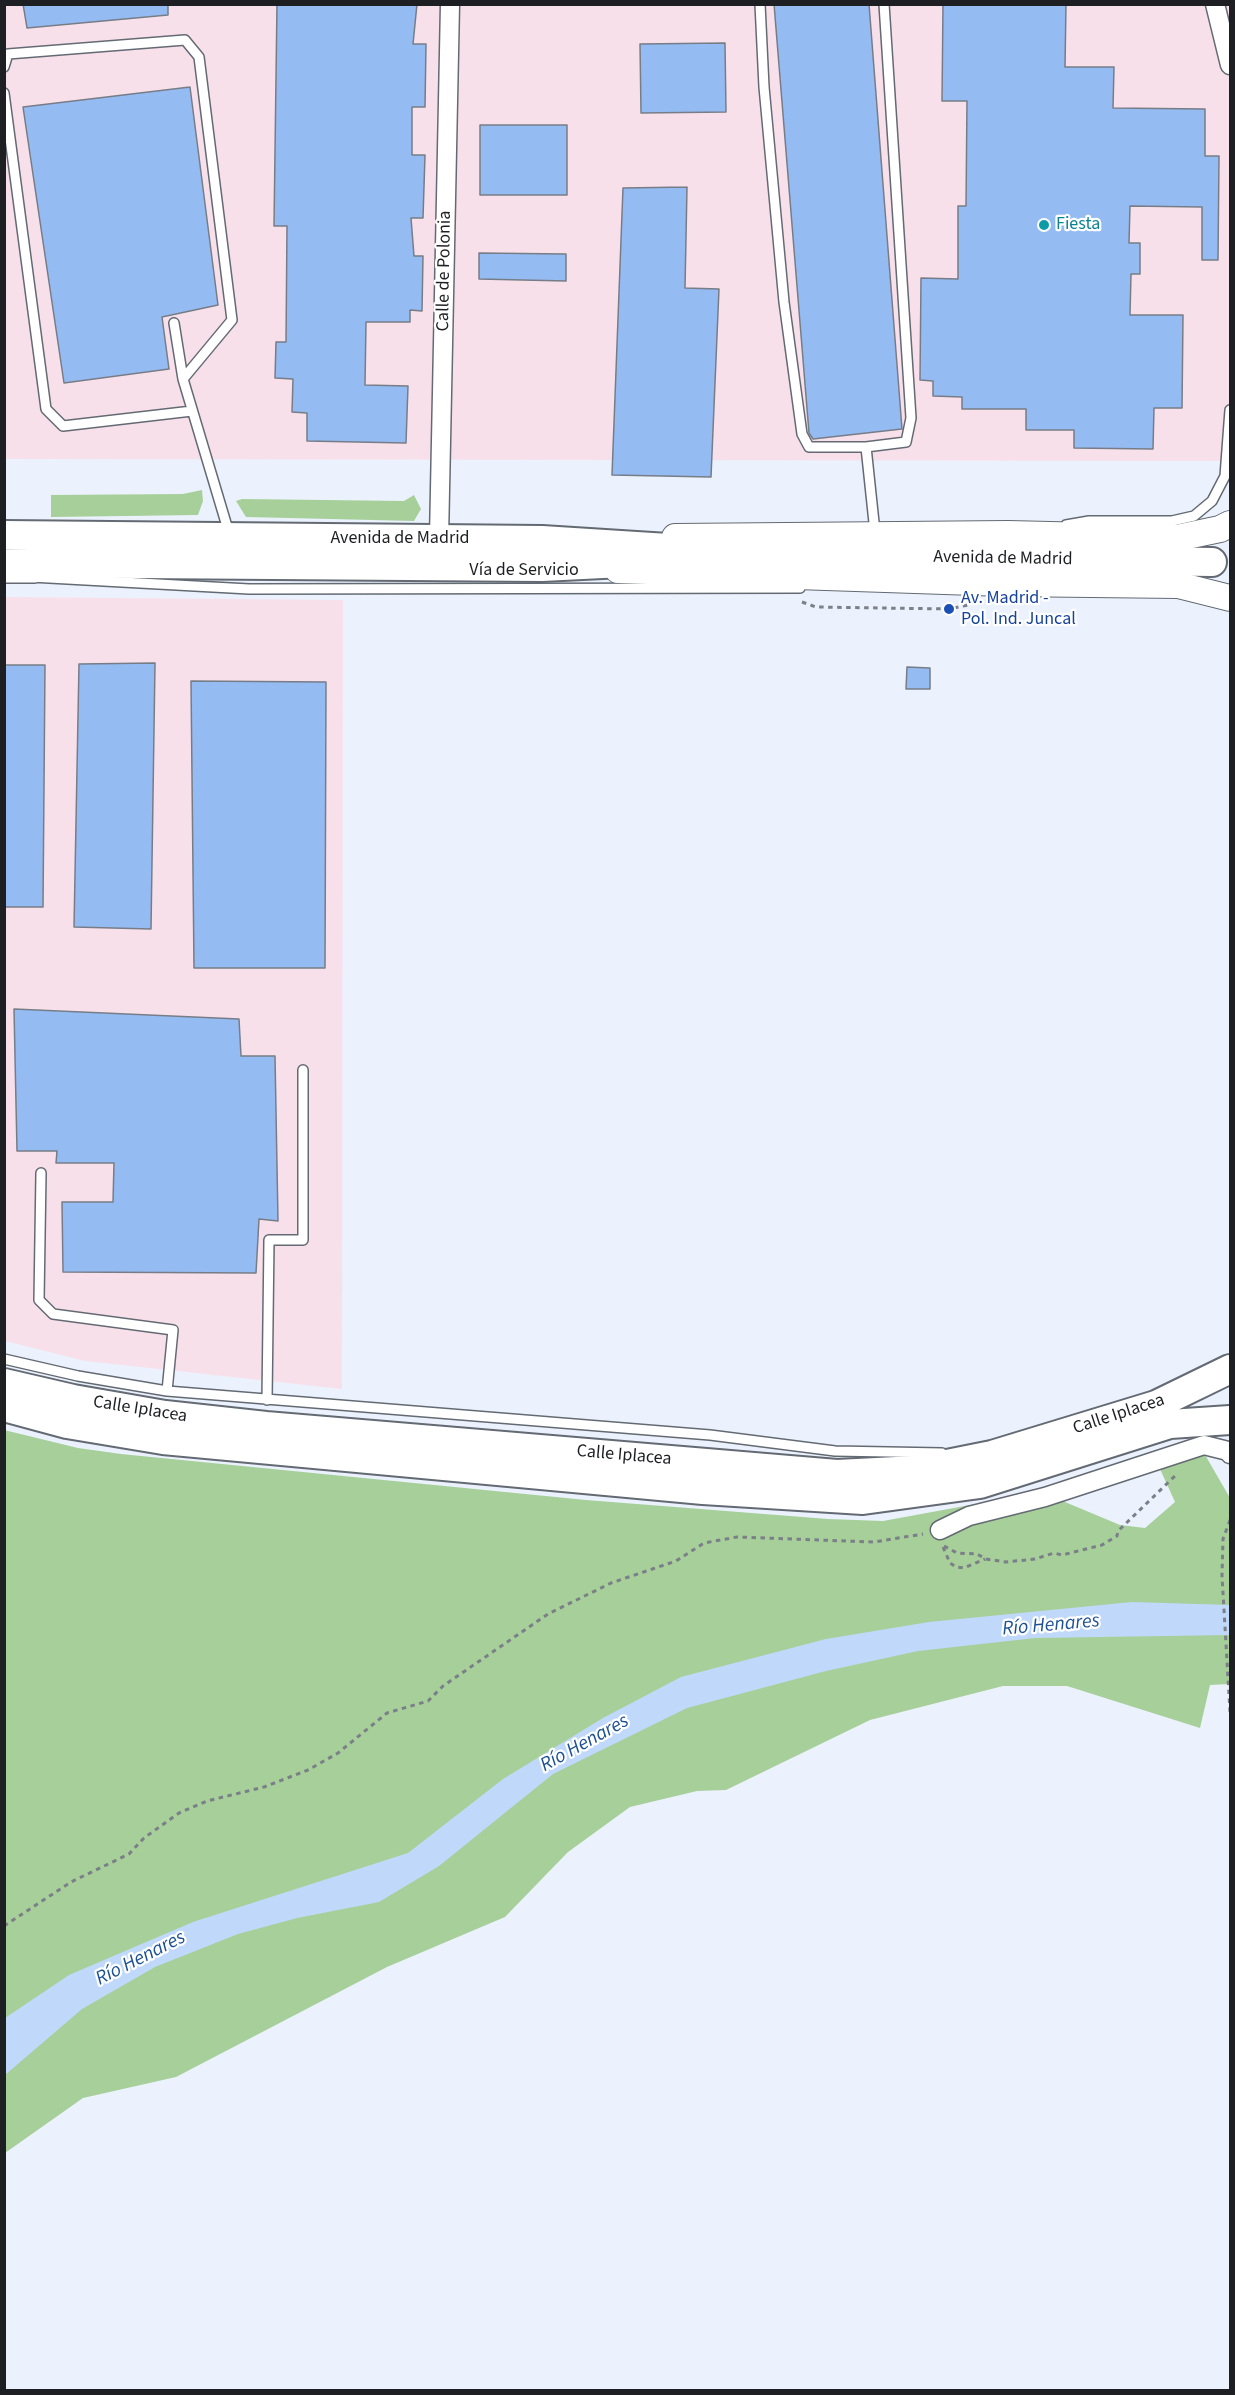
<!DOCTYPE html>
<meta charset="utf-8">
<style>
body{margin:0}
#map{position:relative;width:1235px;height:2395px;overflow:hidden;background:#ebf2fd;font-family:"Source Sans 3",sans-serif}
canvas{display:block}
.frame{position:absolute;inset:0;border:6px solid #1d1f23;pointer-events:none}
</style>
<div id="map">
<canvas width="1235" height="2395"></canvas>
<div class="frame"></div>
</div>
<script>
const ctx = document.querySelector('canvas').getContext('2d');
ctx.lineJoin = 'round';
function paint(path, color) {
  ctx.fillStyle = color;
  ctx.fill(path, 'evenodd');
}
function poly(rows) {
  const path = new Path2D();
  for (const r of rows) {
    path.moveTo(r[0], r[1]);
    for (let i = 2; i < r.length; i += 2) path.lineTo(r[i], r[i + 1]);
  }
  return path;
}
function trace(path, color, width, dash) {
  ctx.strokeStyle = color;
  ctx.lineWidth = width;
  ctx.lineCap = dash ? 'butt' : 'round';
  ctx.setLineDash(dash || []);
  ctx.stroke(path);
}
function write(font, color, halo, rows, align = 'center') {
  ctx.font = font + ' "Source Sans 3",sans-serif';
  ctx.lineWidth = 4.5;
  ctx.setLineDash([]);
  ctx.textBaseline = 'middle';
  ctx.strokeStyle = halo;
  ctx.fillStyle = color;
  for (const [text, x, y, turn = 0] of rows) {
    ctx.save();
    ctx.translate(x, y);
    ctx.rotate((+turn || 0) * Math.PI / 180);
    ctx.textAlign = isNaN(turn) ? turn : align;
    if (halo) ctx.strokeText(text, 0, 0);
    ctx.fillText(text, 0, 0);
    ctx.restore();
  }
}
paint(poly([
 [5,5,1230,5,1230,461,5,459],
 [5,597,343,600,342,1389,85,1361,5,1341]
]), '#f8e0eb');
paint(poly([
 [202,490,203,501,198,515,51,517,51,495,183,494],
 [414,495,421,509,414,521,246,517,236,501,242,499,404,501],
 [4,1430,78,1448,121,1454,586,1500,828,1519,883,1521,1041,1492,1120,1525,1145,1528,1175,1502,1160,1469,1204,1453,1230,1498,1230,1684,1210,1685,1200,1728,1067,1686,1003,1686,870,1720,726,1790,697,1791,630,1807,568,1852,505,1917,387,1967,176,2077,83,2098,5,2153]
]), '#a7cf9a');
paint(poly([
 [1132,1602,1230,1605,1230,1635,1035,1638,918,1651,826,1671,687,1708,553,1774,439,1866,379,1902,297,1918,238,1934,155,1967,82,2009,5,2075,5,2018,69,1975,193,1922,408,1853,503,1779,603,1718,681,1677,826,1639,929,1622]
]), '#c0d9fb');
const building = poly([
 [23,4,168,4,168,15,27,28,23,4],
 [277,4,417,4,413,44,426,44,425,107,412,107,412,155,425,155,423,218,411,218,414,256,423,256,422,311,410,310,410,322,366,322,365,385,408,386,406,443,307,441,307,413,292,412,293,379,275,378,276,342,286,342,287,226,274,226,277,4],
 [774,4,869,4,902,429,813,439,809,433,774,4],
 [943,4,1066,4,1065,67,1114,67,1113,108,1205,109,1205,156,1219,156,1218,260,1202,260,1202,207,1130,206,1129,243,1140,243,1140,274,1131,274,1130,315,1183,315,1182,408,1154,408,1153,449,1074,448,1074,430,1026,430,1026,409,962,409,962,397,933,396,933,381,920,380,921,278,958,279,958,206,966,206,967,101,942,101,943,4],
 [725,43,726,112,641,113,640,44,725,43],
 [190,87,218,305,162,317,169,369,64,383,23,107,190,87],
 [480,125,567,125,567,195,480,195,480,125],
 [687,187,685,288,719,289,711,477,612,475,623,188,687,187],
 [479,253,566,254,566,281,479,279,479,253],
 [155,663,151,929,74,927,79,664,155,663],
 [4,665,45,665,43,907,4,907,4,665],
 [907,667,930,668,930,689,906,689,907,667],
 [191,681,326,682,325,968,194,968,191,681],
 [14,1009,239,1019,241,1056,275,1056,278,1221,259,1219,256,1273,63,1272,62,1202,113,1202,114,1163,56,1163,57,1151,17,1151,14,1009]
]);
paint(building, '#95bbf3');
trace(building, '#777d87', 1.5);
const lane = poly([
 [760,4,764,87,784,302,802,434,809,447,866,447,875,532],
 [4,67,8,54,185,40,199,57,232,320,183,379],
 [4,93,46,409,63,426,192,411],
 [174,323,183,379,229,533],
 [866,447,906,442,911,418,884,4],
 [1066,525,1089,521,1172,521,1194,516,1212,501,1225,476,1230,410],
 [31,577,249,589,800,588],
 [4,578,35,578],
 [41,1173,39,1300,53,1314,173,1330,167,1391],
 [4,1359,78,1376,167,1391,710,1435,835,1451,942,1453],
 [267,1400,269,1240,303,1240,303,1070]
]);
const street = poly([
 [1215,4,1230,65],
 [439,538,450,4],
 [940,1530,969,1516,1045,1497,1204,1445,1228,1451,1230,1454]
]);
const secondary = poly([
 [675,537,1008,534,1177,538,1220,529,1230,524],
 [618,570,1004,583,1178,585,1230,598]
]);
const primary = poly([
 [4,535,542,540,794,556,1212,562],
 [4,563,542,567,643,562],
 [4,1383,73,1399,165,1415,266,1426,837,1474,917,1470,992,1455,1156,1405,1230,1369],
 [4,1407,67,1424,163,1440,703,1490,863,1500,980,1484,1170,1424,1230,1420]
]);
trace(lane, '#646a73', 12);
trace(street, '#646a73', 21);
trace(secondary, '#646a73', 28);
trace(primary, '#646a73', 32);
trace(poly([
 [802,602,816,607,949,609,968,605],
 [1230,1520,1223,1539,1222,1576,1230,1712],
 [944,1546,957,1553,977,1554,986,1559,1006,1562,1035,1559,1054,1553,1062,1555,1102,1545,1117,1536,1118,1531,1178,1473],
 [943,1547,950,1563,956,1567,964,1568,985,1559],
 [4,1926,71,1882,129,1854,144,1838,179,1813,207,1801,264,1787,308,1770,338,1753,387,1713,428,1701,443,1686,548,1614,611,1583,676,1561,704,1543,737,1537,874,1542,923,1534]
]), '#7b7f87', 3, [4.5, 4.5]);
trace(lane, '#fff', 9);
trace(street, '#fff', 18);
trace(secondary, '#fff', 26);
trace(primary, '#fff', 28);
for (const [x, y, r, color] of [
 [1044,225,6,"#0f9aa8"],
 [949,609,6,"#1a4fb4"]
]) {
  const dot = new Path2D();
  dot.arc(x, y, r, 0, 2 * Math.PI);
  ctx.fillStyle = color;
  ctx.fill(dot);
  trace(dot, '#fff', 2);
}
write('18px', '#0d838f', '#fff', [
 ["Fiesta",1056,225]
], 'left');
write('18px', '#1d1f23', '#fff', [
 ["Calle de Polonia",445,271,-89],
 ["Avenida de Madrid",400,539],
 ["Avenida de Madrid",1003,559,1],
 ["Vía de Servicio",524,571],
 ["Calle Iplacea",140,1410,9],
 ["Calle Iplacea",1119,1415,-18],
 ["Calle Iplacea",624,1456,5]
]);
write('18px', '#164399', '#fff', [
 ["Av. Madrid -",961,599],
 ["Pol. Ind. Juncal",961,620]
], 'left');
write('italic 20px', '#1d5192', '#fff', [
 ["Río Henares",1051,1626,-5],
 ["Río Henares",585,1744,-29],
 ["Río Henares",141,1959,-27]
]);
</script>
